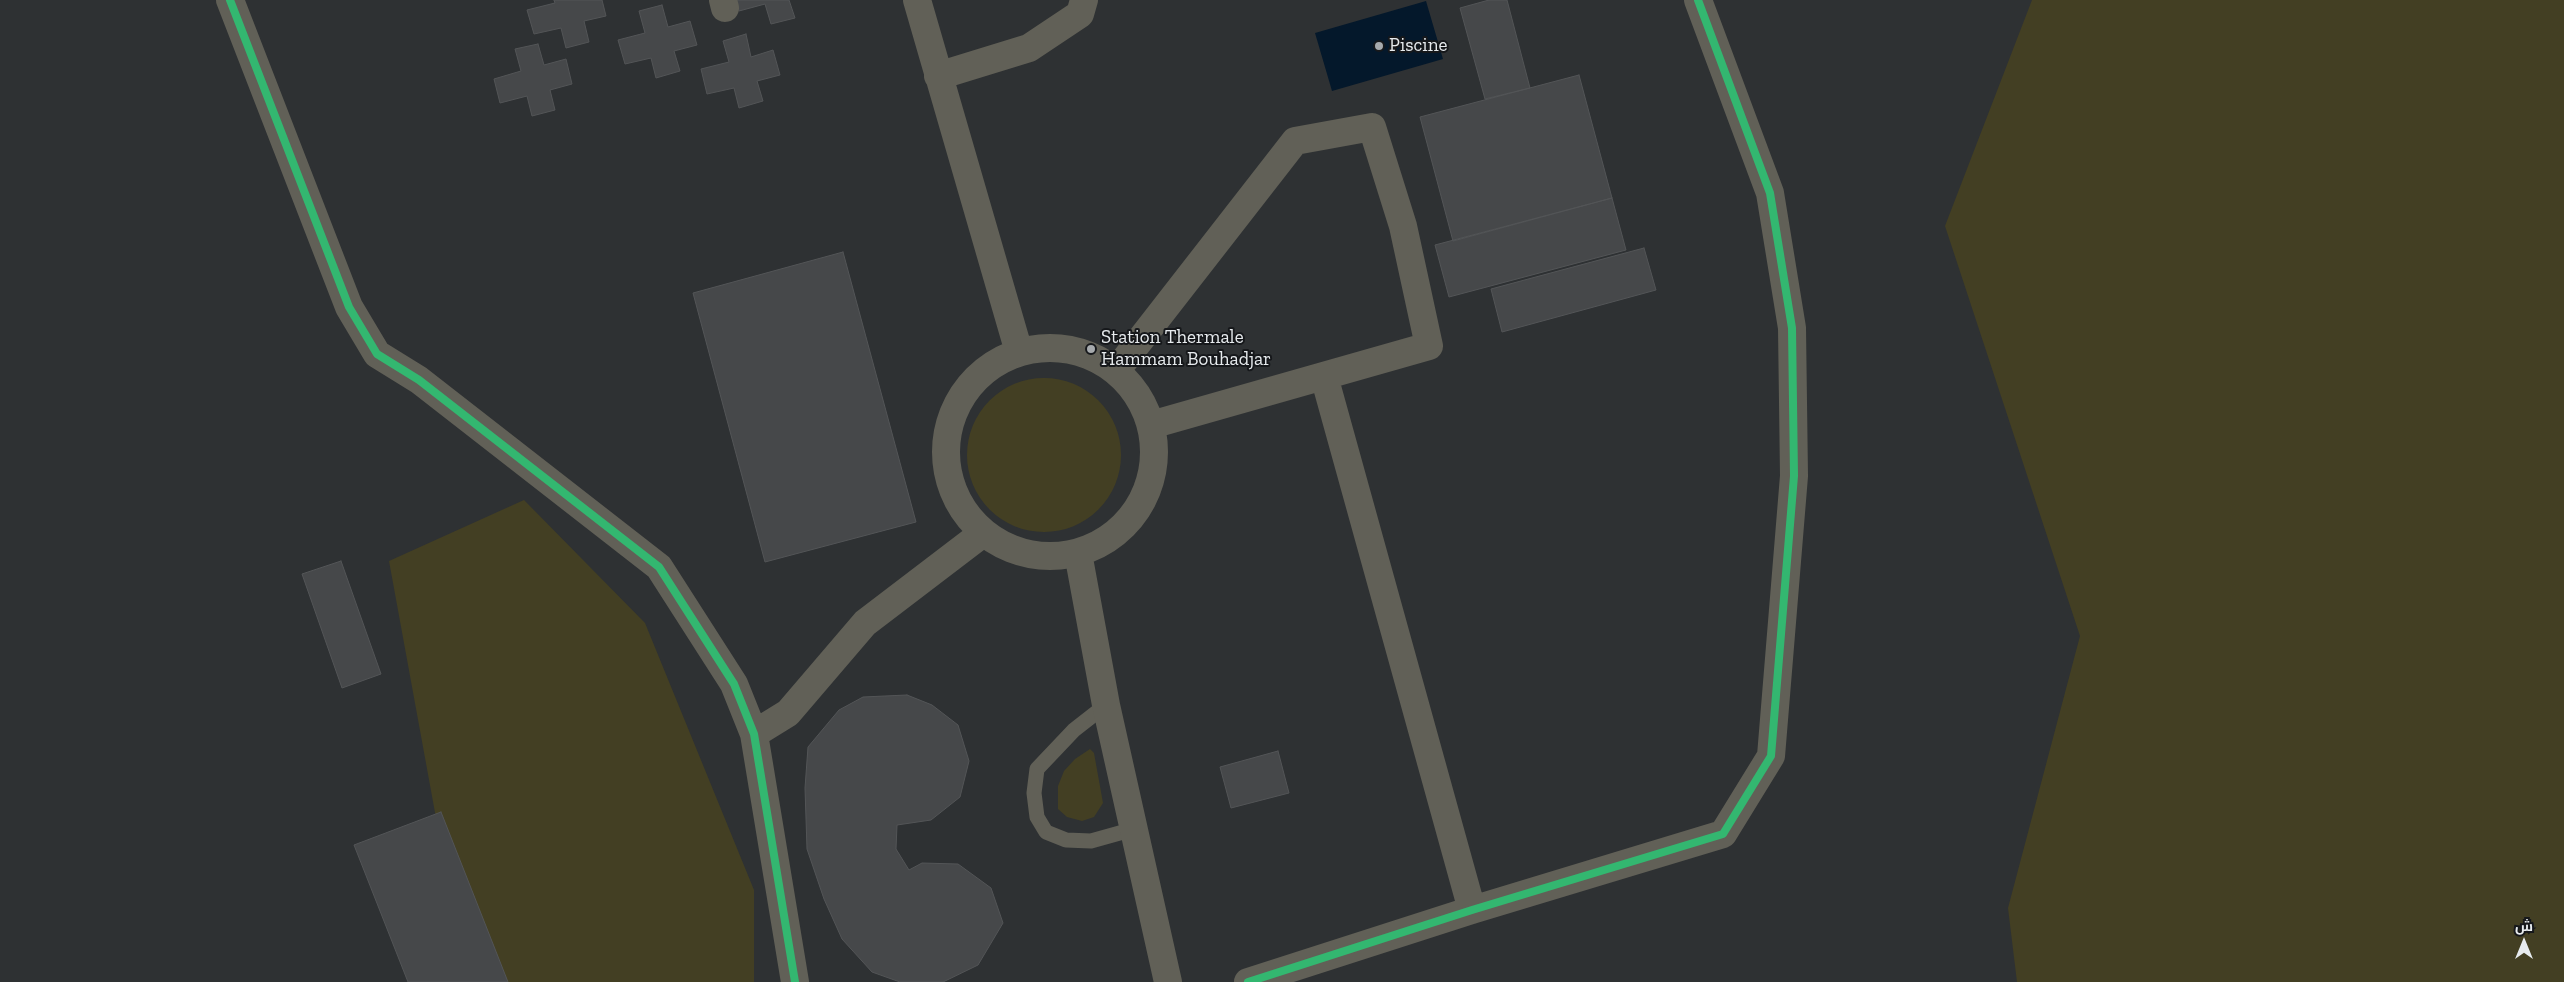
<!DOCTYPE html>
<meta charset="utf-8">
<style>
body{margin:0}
#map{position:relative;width:2564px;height:982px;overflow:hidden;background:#2e3133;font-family:"Zilla Slab",Cairo,serif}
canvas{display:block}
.north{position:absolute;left:2499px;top:917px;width:50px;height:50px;-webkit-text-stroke:4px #16181b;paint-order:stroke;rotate:0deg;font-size:14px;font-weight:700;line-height:20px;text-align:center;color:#e7ebee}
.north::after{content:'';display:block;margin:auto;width:18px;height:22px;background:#e7ebee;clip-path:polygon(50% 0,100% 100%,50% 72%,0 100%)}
</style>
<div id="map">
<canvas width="2564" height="982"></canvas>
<div class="north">ش</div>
</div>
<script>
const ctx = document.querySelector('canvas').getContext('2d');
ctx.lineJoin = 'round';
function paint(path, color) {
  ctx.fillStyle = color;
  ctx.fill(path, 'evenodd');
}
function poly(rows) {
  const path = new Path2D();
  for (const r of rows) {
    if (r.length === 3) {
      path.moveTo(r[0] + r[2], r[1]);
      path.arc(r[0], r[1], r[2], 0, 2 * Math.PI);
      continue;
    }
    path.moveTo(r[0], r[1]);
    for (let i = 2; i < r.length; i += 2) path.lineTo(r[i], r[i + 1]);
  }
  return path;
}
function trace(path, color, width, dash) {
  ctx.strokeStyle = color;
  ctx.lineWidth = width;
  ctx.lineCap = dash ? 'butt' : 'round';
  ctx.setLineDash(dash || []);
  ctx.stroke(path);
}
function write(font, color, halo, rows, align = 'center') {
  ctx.font = font + ' "Zilla Slab",serif';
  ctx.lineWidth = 4;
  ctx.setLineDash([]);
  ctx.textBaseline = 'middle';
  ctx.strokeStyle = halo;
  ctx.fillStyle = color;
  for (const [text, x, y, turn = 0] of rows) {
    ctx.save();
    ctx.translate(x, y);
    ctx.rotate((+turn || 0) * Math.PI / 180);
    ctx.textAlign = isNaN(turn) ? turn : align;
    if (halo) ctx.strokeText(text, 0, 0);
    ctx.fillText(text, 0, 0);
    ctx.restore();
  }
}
paint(poly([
 [2032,0,2564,0,2564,982,2017,982,2008,908,2080,636,1945,226],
 [1044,455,77],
 [524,500,645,623,754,890,754,982,466,982,389,561],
 [1090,749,1094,753,1103,803,1094,817,1082,821,1067,817,1058,809,1058,786,1064,771,1075,759]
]), '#433f23');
paint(poly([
 [1426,1,1443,59,1332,91,1315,33]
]), '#04182b');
const building = poly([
 [554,0,602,0,606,16,584,21,589,42,566,48,561,28,534,34,527,10,555,3,554,0],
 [736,0,789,0,795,18,771,24,765,4,739,11,736,0],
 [1489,0,1507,0,1530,88,1485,99,1460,8,1489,0],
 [662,5,668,27,690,21,697,45,674,51,680,71,656,78,651,58,625,64,618,40,645,33,639,11,662,5],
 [746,34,751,57,773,50,780,75,757,81,763,101,739,108,734,88,707,94,701,69,729,62,723,41,746,34],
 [538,44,544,65,566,59,572,84,550,90,555,110,532,116,527,96,500,103,494,79,521,71,515,49,538,44],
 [1579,75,1612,198,1453,241,1420,117,1579,75],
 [1612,198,1626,250,1449,297,1435,245,1612,198],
 [1644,248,1656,290,1502,332,1491,289,1644,248],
 [843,252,916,522,765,562,693,293,843,252],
 [341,561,381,674,342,688,302,574,341,561],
 [907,695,932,705,958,725,969,761,960,797,931,820,897,825,896,849,909,870,922,863,958,864,991,888,1003,923,978,965,943,982,900,982,872,972,842,939,824,899,807,849,805,788,808,747,839,710,863,697,907,695],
 [1278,751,1289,793,1231,808,1220,767,1278,751],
 [441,812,508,982,408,982,354,845,441,812]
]);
paint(building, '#46484a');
trace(building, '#535557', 1);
trace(poly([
 [1106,705,1074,730,1037,769,1034,793,1037,817,1046,832,1066,840,1091,841,1134,829]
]), '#616057', 15);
trace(poly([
 [230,0,349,307,377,354,419,380,659,567,734,684,754,734,795,982],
 [723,0,725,8],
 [917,0,1019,352],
 [938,76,1029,48,1080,14,1084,0],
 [1050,452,104],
 [1116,371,1295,141,1372,127,1403,226,1429,346,1151,425],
 [1324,376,1472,910],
 [1078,553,1106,705,1168,982],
 [754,734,788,713,865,623,983,533],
 [1248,982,1472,910,1723,834,1771,756,1794,476,1792,328,1770,193,1698,0]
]), '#616057', 28);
trace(poly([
 [230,0,349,307,377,354,419,380,659,567,734,684,754,734,795,982],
 [1248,982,1472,910,1723,834,1771,756,1794,476,1792,328,1770,193,1698,0]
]), '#33b770', 8);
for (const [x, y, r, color] of [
 [1379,46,5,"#a6aaad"],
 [1091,349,5,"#a6aaad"]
]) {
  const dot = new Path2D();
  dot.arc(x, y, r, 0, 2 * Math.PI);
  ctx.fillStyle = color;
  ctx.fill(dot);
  trace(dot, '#16181b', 2);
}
write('19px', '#e7ebee', '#16181b', [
 ["Piscine",1389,46],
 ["Station Thermale",1101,338],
 ["Hammam Bouhadjar",1101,360]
], 'left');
</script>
